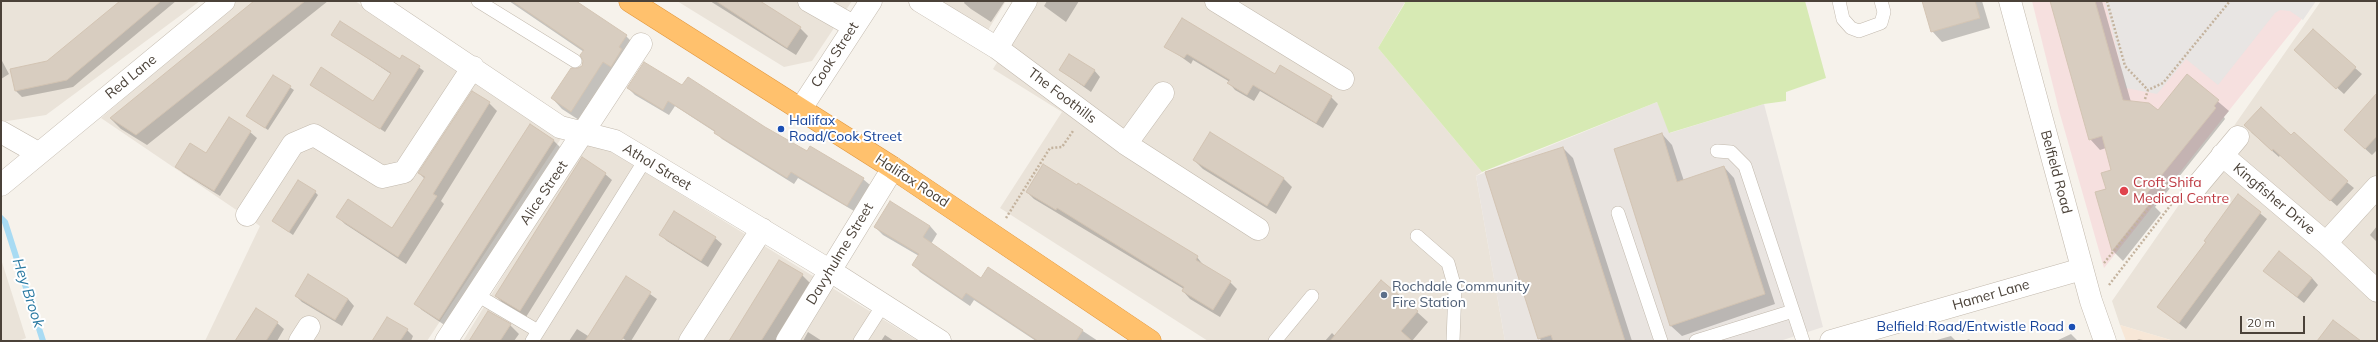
<!DOCTYPE html>
<style>
body{margin:0}
#map{position:relative;width:2378px;height:342px;overflow:hidden;background:#f6f2eb;font-family:Mulish,sans-serif}
canvas{display:block}
.frame{position:absolute;inset:0;border:2px solid #4b4239;pointer-events:none}
.scale{position:absolute;left:2240px;top:316px;width:65px;height:18px;box-sizing:border-box;border:2px solid #4b4239;border-top:0;padding-left:5px;font-size:12px;line-height:14px;white-space:nowrap;color:#4b4239;-webkit-text-stroke:3px #fff;paint-order:stroke}
</style>
<div id="map">
<canvas width="2378" height="342"></canvas>
<div class="frame"></div>
<div class="scale">20 m</div>
</div>
<script>
const ctx = document.querySelector('canvas').getContext('2d');
ctx.lineJoin = 'round';
function paint(path, color) {
  ctx.fillStyle = color;
  ctx.fill(path, 'evenodd');
}
function poly(rows) {
  const path = new Path2D();
  for (const r of rows) {
    path.moveTo(r[0], r[1]);
    for (let i = 2; i < r.length; i += 2) path.lineTo(r[i], r[i + 1]);
  }
  return path;
}
function trace(path, color, width, dash) {
  ctx.strokeStyle = color;
  ctx.lineWidth = width;
  ctx.lineCap = dash ? 'butt' : 'round';
  ctx.setLineDash(dash || []);
  ctx.stroke(path);
}
function write(font, color, halo, rows, align = 'center') {
  ctx.font = font + ' Mulish,sans-serif';
  ctx.lineWidth = 4;
  ctx.setLineDash([]);
  ctx.textBaseline = 'middle';
  ctx.strokeStyle = halo;
  ctx.fillStyle = color;
  for (const [text, x, y, turn = 0] of rows) {
    ctx.save();
    ctx.translate(x, y);
    ctx.rotate((+turn || 0) * Math.PI / 180);
    ctx.textAlign = isNaN(turn) ? turn : align;
    if (halo) ctx.strokeText(text, 0, 0);
    ctx.fillText(text, 0, 0);
    ctx.restore();
  }
}
paint(poly([
 [1,1,200,1,46,115,1,122],
 [237,1,355,1,562,137,427,341,205,341,260,226,101,118],
 [677,1,852,1,812,61,784,67],
 [941,1,1006,1,988,30],
 [1035,1,1405,2,1378,48,1482,172,1476,176,1505,341,1208,341,1000,208,1062,112,993,69],
 [2321,1,2377,1,2377,341,2174,341,2120,325,2112,301],
 [588,137,918,341,463,341],
 [1,259,26,338,18,341,1,341]
]), '#eae3d9');
paint(poly([
 [2120,325,2174,341,2126,341]
]), '#f7e7d7');
paint(poly([
 [1657,102,1670,133,1764,104,1823,327,1780,341,1505,341,1476,176]
]), '#e9e4e0');
paint(poly([
 [2032,1,2316,1,2104,268,2060,114]
]), '#f6e0df');
paint(poly([
 [1403,1,1805,1,1826,78,1786,92,1786,101,1764,104,1669,133,1657,102,1482,172,1378,48,1405,3]
]), '#d7eab4');
paint(poly([
 [2105,1,2316,1,2303,20,2290,11,2280,10,2275,13,2218,85,2186,59,2157,94,2126,88]
]), '#e8e5e3');
paint(poly([
 [121,1,176,1,73,87,22,97,16,91],
 [255,1,328,1,147,145,121,129,111,119],
 [509,1,575,1,626,36,636,46,582,122,562,109,552,98,582,66,584,52],
 [710,1,758,1,800,28,808,36,796,55],
 [965,1,1005,1,991,22,971,9,964,3],
 [1047,1,1079,1,1066,22,1044,6],
 [1923,1,1982,1,1990,28,1942,42,1932,31],
 [2051,1,2102,1,2131,102,2159,112,2187,75,2229,111,2224,117,2225,119,2155,207,2161,213,2123,261,2113,251,2096,192,2107,189,2112,170,2106,148,2100,150,2090,139],
 [333,35,400,60,403,56,424,71,385,132,311,84,374,102,391,74],
 [1166,46,1275,75,1331,97,1338,104,1323,128,1260,91,1254,101,1235,90,1229,83,1230,82,1193,60,1191,64],
 [2302,56,2355,68,2362,74,2344,94],
 [1,59,9,74,1,79],
 [1060,70,1094,70,1100,77,1091,92],
 [273,76,294,90,268,130,247,116],
 [683,87,808,153,863,179,870,185,854,211,798,178,794,184,722,139,715,132,675,106,669,115,635,95,628,88],
 [2377,95,2377,150,2372,155,2352,137],
 [489,103,497,111,441,201,444,204,406,264,345,224,338,217,392,229,425,179,419,173],
 [250,132,257,138,220,196,183,173,177,166,207,154],
 [2251,132,2291,137,2354,188,2337,206,2280,155,2279,157],
 [1662,134,1672,145,1684,181,1724,167,1734,178,1775,304,1682,336,1671,326,1615,150],
 [553,140,560,147,446,326,422,310,416,304],
 [1563,148,1573,158,1632,341,1542,341,1539,338],
 [1194,160,1283,178,1292,187,1276,214,1203,169],
 [605,174,612,180,526,317,502,302,496,296],
 [315,192,318,195,293,235,273,221],
 [1027,192,1197,257,1204,266,1230,282,1237,289,1220,317,1190,299,1183,291,1184,289,1034,199],
 [2239,196,2267,219,2186,329,2158,307,2207,243],
 [930,226,937,234,931,244,982,279,989,269,1098,341,1036,341,974,300,970,306,920,272,913,264,919,256,883,235,875,227],
 [2377,226,2377,242,2370,235],
 [660,234,715,238,722,244,708,267,667,241],
 [2264,271,2312,278,2318,285,2304,303],
 [802,275,812,285,778,341,730,341],
 [626,277,657,299,631,341,627,341,606,327],
 [296,296,348,299,354,306,342,326,302,302],
 [1417,312,1428,322,1412,341,1325,341,1332,333,1335,336],
 [277,323,284,329,277,341,237,341],
 [510,325,519,334,514,341,470,341],
 [577,329,596,341,569,341],
 [407,330,413,336,411,341,373,341],
 [808,332,822,341,803,341],
 [2071,334,2078,341,2056,341],
 [885,335,894,341,881,341],
 [1951,336,1956,341,1933,341],
 [1969,339,1971,341,1964,341],
 [2139,339,2147,341,2135,341]
]), '#0003');
trace(poly([
 [1,218,5,222,43,341]
]), '#a8dbf3', 6);
const building = poly([
 [120,1,161,1,67,80,15,91,10,69,47,61,120,1],
 [254,1,305,1,136,135,110,118,254,1],
 [512,1,576,1,627,35,619,47,622,49,611,67,603,62,571,112,551,98,571,68,578,68,582,66,583,61,580,55,584,50,512,1],
 [716,1,760,1,801,27,787,48,716,1],
 [1922,1,1975,1,1980,18,1931,32,1922,1],
 [2050,1,2095,1,2123,100,2149,103,2158,110,2187,74,2219,100,2214,106,2216,108,2144,197,2151,202,2112,251,2095,192,2106,189,2101,173,2111,170,2102,136,2089,140,2050,1],
 [1182,18,1275,74,1280,65,1332,96,1316,123,1253,85,1247,95,1227,83,1230,80,1187,54,1184,58,1164,47,1182,18],
 [340,21,400,59,402,55,420,66,380,129,310,85,321,67,373,101,391,73,331,35,340,21],
 [2313,29,2356,67,2336,89,2294,50,2313,29],
 [1069,54,1095,70,1084,86,1059,70,1069,54],
 [644,62,682,85,688,77,765,127,807,151,810,146,864,178,847,206,791,172,787,178,714,133,715,131,668,101,663,110,627,88,644,62],
 [273,75,291,86,265,128,246,116,273,75],
 [472,91,490,102,433,194,437,196,398,257,336,217,348,199,392,228,425,177,418,173,472,91],
 [2377,93,2377,136,2365,149,2344,130,2377,93],
 [2261,107,2291,135,2294,132,2348,181,2330,201,2273,149,2272,151,2244,125,2261,107],
 [229,117,251,131,214,191,175,167,190,143,206,153,229,117],
 [530,124,554,140,439,320,414,304,530,124],
 [1210,132,1284,178,1267,206,1193,160,1210,132],
 [1662,133,1677,182,1724,166,1765,294,1670,326,1614,149,1662,133],
 [1563,147,1625,341,1553,341,1551,335,1538,339,1485,172,1563,147],
 [582,157,606,173,520,311,495,296,582,157],
 [1043,164,1077,185,1078,183,1198,256,1196,260,1231,281,1213,310,1182,291,1184,287,1057,208,1056,210,1026,192,1043,164],
 [298,180,316,191,289,232,272,221,298,180],
 [2238,194,2261,212,2179,323,2157,307,2206,242,2204,241,2238,194],
 [890,201,930,226,923,237,981,278,988,267,1083,330,1076,341,1038,341,966,293,962,299,912,265,919,254,874,227,890,201],
 [674,211,716,237,701,261,659,235,674,211],
 [2279,251,2312,278,2297,297,2263,271,2279,251],
 [779,260,803,274,761,341,729,341,779,260],
 [308,274,348,299,335,320,295,296,308,274],
 [626,276,651,292,637,314,621,341,585,341,626,276],
 [1381,280,1418,311,1401,331,1412,341,1330,341,1381,280],
 [256,308,278,322,266,341,235,341,256,308],
 [488,311,511,324,500,341,469,341,488,311],
 [387,317,408,329,400,341,372,341,387,317],
 [2333,320,2361,341,2317,341,2333,320]
]);
paint(building, '#d8cdc0');
trace(building, '#d3c4b3', 1);
const lane = poly([
 [478,1,575,61],
 [1839,1,1843,19,1851,28,1859,31,1881,23,1884,12,1881,1],
 [1717,151,1731,152,1745,166,1803,341],
 [1618,213,1661,341],
 [1417,236,1448,263,1455,288,1453,341],
 [477,295,538,331],
 [532,341,645,160],
 [860,341,883,305],
 [1275,341,1312,296],
 [1696,341,1793,311]
]);
const street = poly([
 [372,1,560,127,615,141,829,270,940,341],
 [809,1,853,26],
 [920,1,997,48,1126,144,1258,229],
 [1216,1,1343,79],
 [2010,1,2091,301,2105,341],
 [997,48,1026,1],
 [800,110,871,1],
 [1,132,38,153],
 [1126,144,1163,93],
 [2222,155,2326,243,2377,291],
 [1,185,224,1],
 [2192,192,2238,137],
 [247,215,293,144,314,135,382,177,404,172,473,67],
 [2326,243,2377,187],
 [300,341,309,327],
 [446,341,641,44],
 [690,341,762,229],
 [787,341,893,168],
 [1831,341,2082,269]
]);
const highway = poly([
 [630,1,893,168,1150,341]
]);
trace(lane, '#c2b9ad', 14);
trace(street, '#c2b9ad', 23);
trace(highway, '#e1953a', 23);
trace(poly([
 [2107,1,2125,66,2148,90],
 [2145,99,2148,90,2163,83,2230,1],
 [1006,218,1050,148,1062,147,1073,131],
 [2104,263,2172,179],
 [2109,285,2173,202]
]), '#c4b39e', 2.5, [2, 2]);
trace(lane, '#fff', 13);
trace(street, '#fff', 22);
trace(highway, '#ffc16d', 22);
for (const [x, y, r, color] of [
 [781,129,4,"#1a4fb4"],
 [2124,191,5,"#e0444e"],
 [1384,295,4,"#5c6f8a"],
 [2072,327,4,"#1a4fb4"]
]) {
  const dot = new Path2D();
  dot.arc(x, y, r, 0, 2 * Math.PI);
  ctx.fillStyle = color;
  ctx.fill(dot);
  trace(dot, '#fff', 1.5);
}
write('14px', '#4b4239', '#fff', [
 ["Cook Street",835,55,-57],
 ["Red Lane",131,77,-39],
 ["The Foothills",1062,96,37],
 ["Athol Street",657,167,31],
 ["Belfield Road",2056,172,75],
 ["Halifax Road",912,181,33],
 ["Alice Street",544,193,-56],
 ["Kingfisher Drive",2274,199,40],
 ["Davyhulme Street",840,254,-59],
 ["Hamer Lane",1991,295,-16]
]);
write('14px', '#164399', '#fff', [
 ["Halifax",789,121],
 ["Road/Cook Street",789,137],
 ["Belfield Road/Entwistle Road",2064,327,"right"]
], 'left');
write('14px', '#be3a42', '#fff', [
 ["Croft Shifa",2133,183],
 ["Medical Centre",2133,199]
], 'left');
write('14px', '#4e5e75', '#fff', [
 ["Rochdale Community",1392,287],
 ["Fire Station",1392,303]
], 'left');
write('italic 15px', '#2a7aa2', '#fff', [
 ["Hey Brook",28,293,72]
]);
</script>
